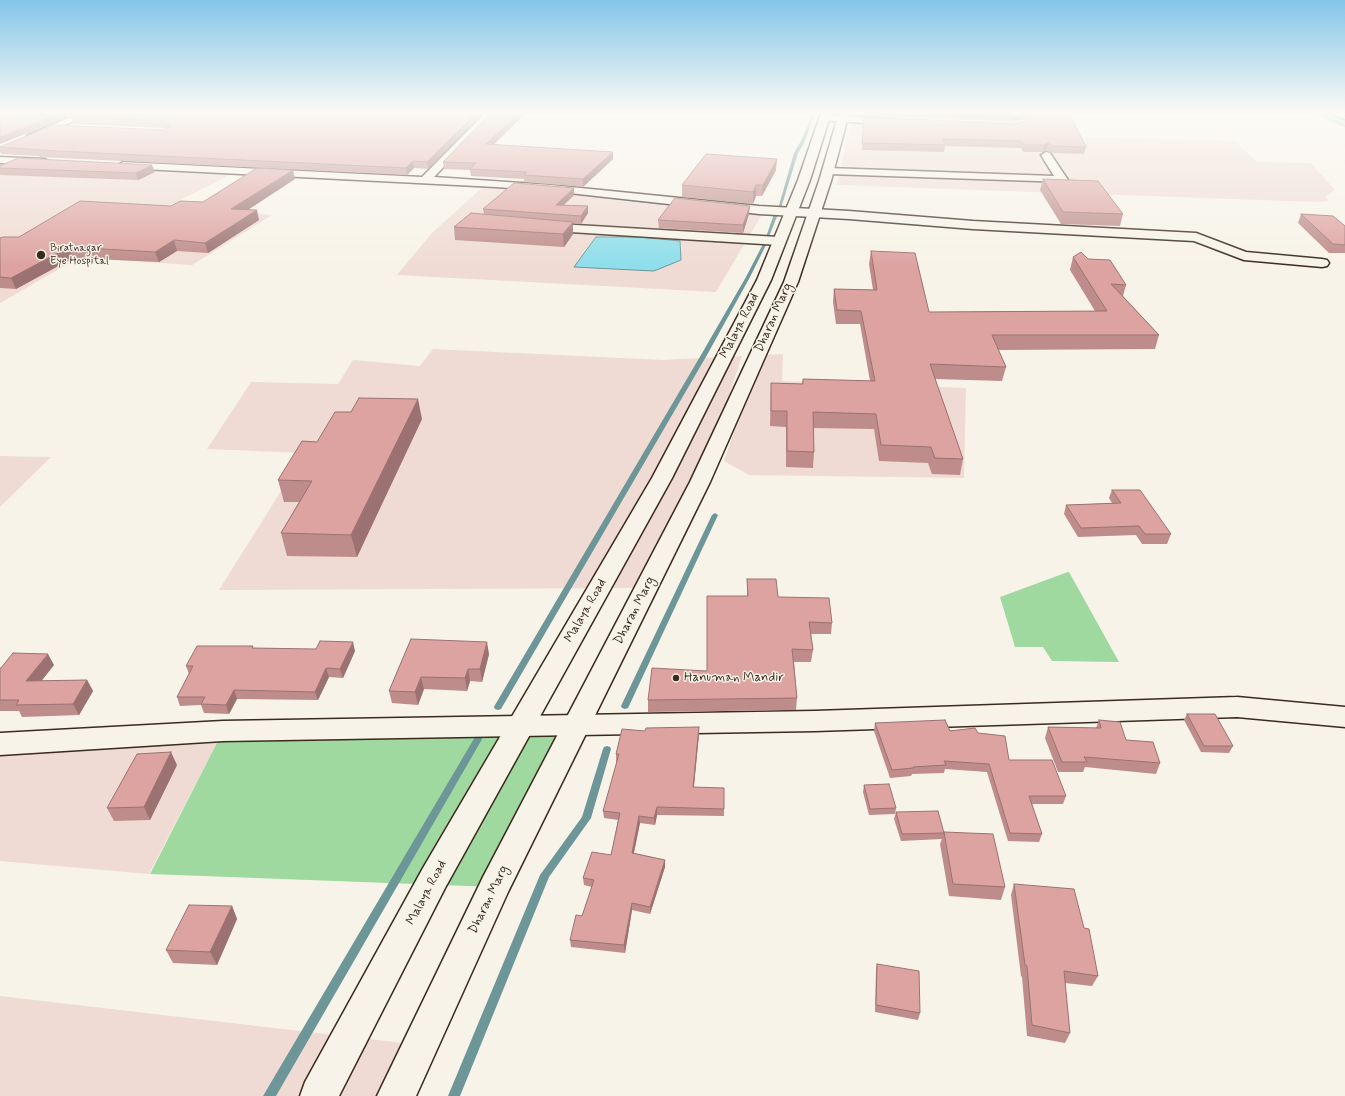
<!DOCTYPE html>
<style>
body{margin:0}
canvas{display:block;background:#f7f3e8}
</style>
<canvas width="1345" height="1096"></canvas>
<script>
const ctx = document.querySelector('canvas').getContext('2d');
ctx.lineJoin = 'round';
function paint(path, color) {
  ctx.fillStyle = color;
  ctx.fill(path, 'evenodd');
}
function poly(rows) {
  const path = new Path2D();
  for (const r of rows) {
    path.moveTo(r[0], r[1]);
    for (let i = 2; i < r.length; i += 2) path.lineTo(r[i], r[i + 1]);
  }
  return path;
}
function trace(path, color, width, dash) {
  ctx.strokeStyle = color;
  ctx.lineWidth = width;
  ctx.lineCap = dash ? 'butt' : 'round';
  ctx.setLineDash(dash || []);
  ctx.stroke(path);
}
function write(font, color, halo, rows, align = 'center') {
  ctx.font = font + ' Mynerve,sans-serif';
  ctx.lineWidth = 3;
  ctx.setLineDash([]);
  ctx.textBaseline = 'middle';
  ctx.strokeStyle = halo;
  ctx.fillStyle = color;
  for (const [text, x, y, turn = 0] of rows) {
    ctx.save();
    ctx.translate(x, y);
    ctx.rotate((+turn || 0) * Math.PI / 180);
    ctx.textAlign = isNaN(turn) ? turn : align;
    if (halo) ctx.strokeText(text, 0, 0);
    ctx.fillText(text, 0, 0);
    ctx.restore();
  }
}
paint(poly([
 [853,113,1069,113,1081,137,1235,141,1257,162,1311,163,1335,190,1325,197,1329,201,1317,202,837,185],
 [0,164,232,174,164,208,272,215,192,265,81,258,142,221,0,303],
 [486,184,764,211,716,292,397,275,432,233],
 [433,349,663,360,742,356,700,482,647,588,219,590,305,453,207,449,251,382,338,384,353,360,420,366],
 [783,354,782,381,966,388,964,478,749,475,724,461,760,355],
 [0,456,51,457,0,507],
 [223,731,149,874,0,861,0,744],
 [0,996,420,1045,396,1096,0,1096]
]), '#efdbd3');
paint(poly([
 [1068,572,1069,572,1119,662,1052,661,1043,647,1015,647,1000,597],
 [576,726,494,887,150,874,223,731]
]), '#9fd9a0');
const water = poly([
 [596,237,638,237,680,241,681,260,654,271,574,267,596,237]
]);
paint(water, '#8edeeb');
trace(water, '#6d9699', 1);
paint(poly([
 [813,113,815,113,805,141,798,153,781,208,778,209,794,153,801,141,813,113],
 [1314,113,1317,113,1345,125,1345,127,1314,113],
 [776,213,778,214,768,239,765,240,774,214,776,213],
 [763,244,766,245,750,277,707,355,501,709,498,710,495,709,494,707,495,705,701,355,746,277,763,244],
 [715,513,718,515,629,706,628,708,625,709,622,708,621,706,712,515,715,513],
 [478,736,481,737,482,739,481,741,276,1096,263,1096,475,737,478,736],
 [607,746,610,747,611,749,591,818,549,877,460,1096,448,1096,540,875,582,817,603,749,604,747,607,746]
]), '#6d9699');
paint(poly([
 [1320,113,1334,113,1345,118,1345,125,1321,115,1320,113]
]), '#8edeeb');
const minor = poly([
 [80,113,92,113,34,139,31,140,26,137,28,135,80,113],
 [485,113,495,113,434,177,551,185,759,206,849,211,973,221,1196,233,1246,252,1322,259,1327,260,1329,263,1327,266,1322,267,1244,260,1194,241,973,229,849,219,759,214,551,191,496,187,123,168,118,165,123,162,422,177,485,113],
 [1332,113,1345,113,1345,119,1334,115,1332,113],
 [824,115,895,119,900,122,895,125,821,120,819,118,824,115],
 [1046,152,1050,153,1068,180,1066,182,828,174,823,171,828,168,1054,176,1041,155,1046,152],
 [0,157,45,159,50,162,45,165,0,163,0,157],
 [542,223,779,237,784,238,785,241,784,244,779,245,538,230,536,227,538,224,542,223],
 [1237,697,1345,707,1345,727,1237,717,815,731,223,741,0,755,0,733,223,721,815,711,1237,697]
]);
const major = poly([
 [821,113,831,113,810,180,771,280,672,478,445,888,339,1096,300,1096,305,1082,423,868,652,478,757,280,798,180,821,113],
 [839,113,849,113,831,181,798,282,710,482,508,892,416,1096,377,1096,483,877,690,482,784,282,819,181,839,113]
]);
trace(minor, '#3b2a1e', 3);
trace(major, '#3b2a1e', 3);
paint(minor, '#f7f3e8');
paint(major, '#f7f3e8');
paint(poly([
 [0,113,154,113,189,114,192,113,483,113,428,169,414,168,407,175,40,157,39,156,1,154,0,151,0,147,164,130,167,128,166,128,73,124,71,118,68,117],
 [526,113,493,145,613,159,583,187,524,182,524,179,471,176,470,170,444,169,443,162],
 [865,113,1069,113,1086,147,1084,154,1052,153,1046,151,1042,152,1023,152,1021,148,945,146,944,152,862,150,864,117,1015,124,1027,120,1024,119,1013,121,864,115],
 [0,166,155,172,138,180,0,175],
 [776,170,762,196,756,196,753,204,682,197,682,185],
 [295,179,247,210,259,220,208,253,177,251,159,262,73,258,16,289,0,288,0,238,19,237,171,206,203,202],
 [1043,179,1123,214,1120,226,1061,224,1040,190],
 [574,188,574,195,564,205,588,206,588,213,581,224,573,223,573,234,564,247,455,240,454,227,484,214,483,209],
 [749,214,743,233,659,228,658,220],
 [1301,214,1345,226,1345,253,1329,253,1298,223],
 [871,251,929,312,1095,311,1070,270,1073,257,1088,259,1126,285,1123,296,1159,335,1155,349,998,350,1006,367,1002,381,935,379,963,459,960,475,932,474,928,463,879,461,874,429,813,428,814,452,813,468,786,467,786,427,770,426,771,383,802,384,803,379,870,381,860,324,836,324,833,302,834,289,873,290,869,264],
 [422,419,357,557,287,556,281,533,299,502,284,502,278,480,317,442],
 [1112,490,1171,534,1167,544,1142,544,1136,535,1078,537,1064,514,1066,505,1112,503,1109,498],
 [747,579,778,597,832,623,831,634,811,634,813,650,811,662,794,662,797,698,796,710,648,712,648,700,707,671,707,596,747,596],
 [411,639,489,654,482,682,470,681,467,691,424,689,418,705,392,703,389,691],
 [254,648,355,651,343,678,329,677,318,700,237,699,229,714,204,713,201,705,180,706,177,697,189,674,186,666],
 [54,665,41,681,87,680,93,691,79,715,22,717,19,711,0,711,0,668],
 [1187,714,1233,746,1229,753,1201,752,1184,720],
 [1099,720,1126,740,1160,763,1156,774,1085,767,1083,772,1058,772,1045,738,1048,727,1096,728],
 [875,723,978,733,1009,760,1066,796,1063,804,1032,804,1042,834,1039,842,1008,841,987,772,945,769,944,773,912,774,911,776,890,778,874,731],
 [699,727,699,734,694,787,724,809,724,816,657,815,655,825,640,823,634,853,665,860,665,867,650,914,632,910,625,953,571,947,570,940,582,916,592,887,584,885,583,878,611,855,618,820,604,818,603,811,617,762,616,762,616,754,645,731],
 [177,765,150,820,114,821,107,808],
 [864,785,896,808,895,814,869,815,863,792],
 [896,812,944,832,1005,887,1001,900,949,896,940,844,942,839,901,841,894,819],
 [1014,884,1084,928,1098,976,1092,986,1065,983,1070,1033,1065,1043,1027,1036,1022,977,1021,976,1011,895],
 [232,906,237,919,217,965,173,963,166,950],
 [877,964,920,1013,918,1020,875,1012,876,970]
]), '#be8c8a');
paint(poly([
 [60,113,67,113,68,117,0,144,0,137],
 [476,113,483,113,428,169,427,162],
 [519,113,526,113,487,151,486,144],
 [1021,113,1025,113,1024,119,1013,121,1014,115],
 [1048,143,1046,151,1042,152,1044,145],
 [613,152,613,159,583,187,583,179],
 [777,159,776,170,762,196,763,185],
 [413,161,414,168,407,175,406,168],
 [152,165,155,172,138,180,136,173],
 [293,170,295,179,234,219,231,209],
 [756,185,756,196,753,204,753,192],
 [574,188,574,195,556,212,556,205],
 [588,206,588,213,581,224,581,216],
 [750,206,749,214,743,233,743,225],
 [257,210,259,220,208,253,205,243],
 [573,222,573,234,564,247,563,234],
 [174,240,177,251,159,262,155,252],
 [69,247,73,258,16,289,11,278],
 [418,399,422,419,357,557,351,535],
 [353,642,355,651,343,678,340,669],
 [487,642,489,654,482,682,480,669],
 [48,654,54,665,32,693,26,681],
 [326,668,329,677,318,700,315,692],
 [468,669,470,681,467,691,465,678],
 [421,677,424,689,418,705,415,692],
 [87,680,93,691,79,715,73,704],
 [234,690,237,699,229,714,226,705],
 [699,727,699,734,693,794,693,787],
 [171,752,177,765,150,820,144,807],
 [657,807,657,815,655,825,654,818],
 [639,816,640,823,632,861,632,853],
 [665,860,665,867,650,914,650,907],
 [632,903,632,910,625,953,624,945],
 [232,906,237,919,217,965,210,952]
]), '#9b7271');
const building = poly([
 [0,113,60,113,0,137,0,113],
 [71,113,154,113,189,114,192,113,476,113,427,162,413,161,406,168,37,150,39,150,0,147,54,125,164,130,171,126,164,121,70,117,73,114,71,113],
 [491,113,519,113,486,144,613,152,583,179,524,175,527,172,470,169,476,163,443,162,491,113],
 [967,113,1021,113,1014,115,967,113],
 [1026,113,1069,113,1086,147,1053,146,1048,143,1044,145,1024,145,1022,141,943,139,945,145,862,143,864,117,1015,124,1029,120,1032,116,1026,113],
 [706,154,777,159,763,185,756,185,753,192,682,185,706,154],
 [18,158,152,165,136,173,0,168,0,166,18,158],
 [257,168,293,170,231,209,257,210,205,243,174,240,155,252,69,247,11,278,0,277,0,238,3,237,19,237,80,201,171,206,180,201,203,202,257,168],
 [1043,179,1098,181,1123,214,1063,212,1043,179],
 [514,183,574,188,556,205,588,206,581,216,483,209,514,183],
 [675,198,750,206,743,225,658,220,675,198],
 [471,213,573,222,563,234,454,227,471,213],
 [1301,214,1333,216,1345,226,1345,245,1333,244,1301,214],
 [871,251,915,253,929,312,1107,311,1073,257,1081,252,1088,259,1110,260,1126,285,1111,284,1159,335,992,335,1006,367,930,364,963,459,935,458,931,447,881,445,876,414,813,412,814,452,787,451,787,411,771,411,771,383,803,384,803,379,875,381,861,311,837,310,834,289,877,290,871,251],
 [359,398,418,399,351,535,281,533,312,481,278,480,302,441,317,442,335,412,351,412,359,398],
 [1112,490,1140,490,1171,534,1145,534,1139,526,1081,528,1066,505,1121,503,1112,490],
 [747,579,776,579,778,597,829,598,832,623,809,622,813,650,792,649,797,698,648,700,652,668,707,671,707,596,748,596,747,579],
 [411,639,487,642,480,669,468,669,465,678,421,677,415,692,389,691,411,639],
 [320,641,353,642,340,669,326,668,315,692,234,690,226,705,201,704,205,697,177,697,193,666,186,666,197,646,253,646,252,648,316,649,320,641],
 [13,653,48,654,26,681,87,680,73,704,16,705,19,700,0,700,0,668,1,668,13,653],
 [1187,714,1215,714,1233,746,1204,746,1187,714],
 [945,720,950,731,975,728,978,733,1005,736,1009,760,1052,760,1066,796,1029,796,1042,834,1010,833,989,764,944,761,946,765,913,767,913,768,892,770,875,723,945,720],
 [1099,720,1120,722,1126,740,1153,742,1160,763,1084,757,1087,762,1062,762,1048,727,1101,728,1099,720],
 [699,727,693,787,724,788,724,809,657,807,654,818,639,816,632,853,665,860,650,907,632,903,624,945,570,940,576,915,582,916,594,880,583,878,592,852,611,855,620,813,603,811,619,754,616,754,622,729,645,731,646,728,699,727],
 [171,752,144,807,107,808,137,754,171,752],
 [889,784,896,808,870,809,864,785,889,784],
 [938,811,944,833,902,834,896,812,938,811],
 [944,832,993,834,1005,887,953,884,944,832],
 [1014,884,1074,889,1084,928,1089,929,1098,976,1064,971,1070,1033,1032,1025,1027,966,1025,965,1014,884],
 [189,905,232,906,210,952,166,950,189,905],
 [877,964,919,971,920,1013,876,1005,877,964]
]);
paint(building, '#dda3a1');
trace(building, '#9b7271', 1);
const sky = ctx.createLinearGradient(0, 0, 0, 266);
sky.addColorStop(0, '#84c5e9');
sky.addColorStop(0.42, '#fbfaf5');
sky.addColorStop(1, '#fbfaf500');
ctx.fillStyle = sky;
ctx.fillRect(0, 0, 1345, 266);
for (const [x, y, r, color] of [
 [41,255,5,"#3b2a1e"],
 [676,678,4,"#3b2a1e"]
]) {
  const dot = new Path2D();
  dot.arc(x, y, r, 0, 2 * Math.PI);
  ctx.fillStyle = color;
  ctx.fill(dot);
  trace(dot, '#f7f3e8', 1.5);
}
write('11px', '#3b2a1e', '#f7f3e8', [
 ["Biratnagar",50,249],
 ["Eye Hospital",50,262]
], 'left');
write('13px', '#3b2a1e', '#f7f3e8', [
 ["Dharan Marg",774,318,-66],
 ["Malaya Road",740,326,-63],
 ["Malaya Road",586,611,-60],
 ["Dharan Marg",635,611,-63],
 ["Malaya Road",427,893,-62],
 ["Dharan Marg",489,900,-64]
]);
write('13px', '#3b2a1e', '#f7f3e8', [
 ["Hanuman Mandir",684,678]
], 'left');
</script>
